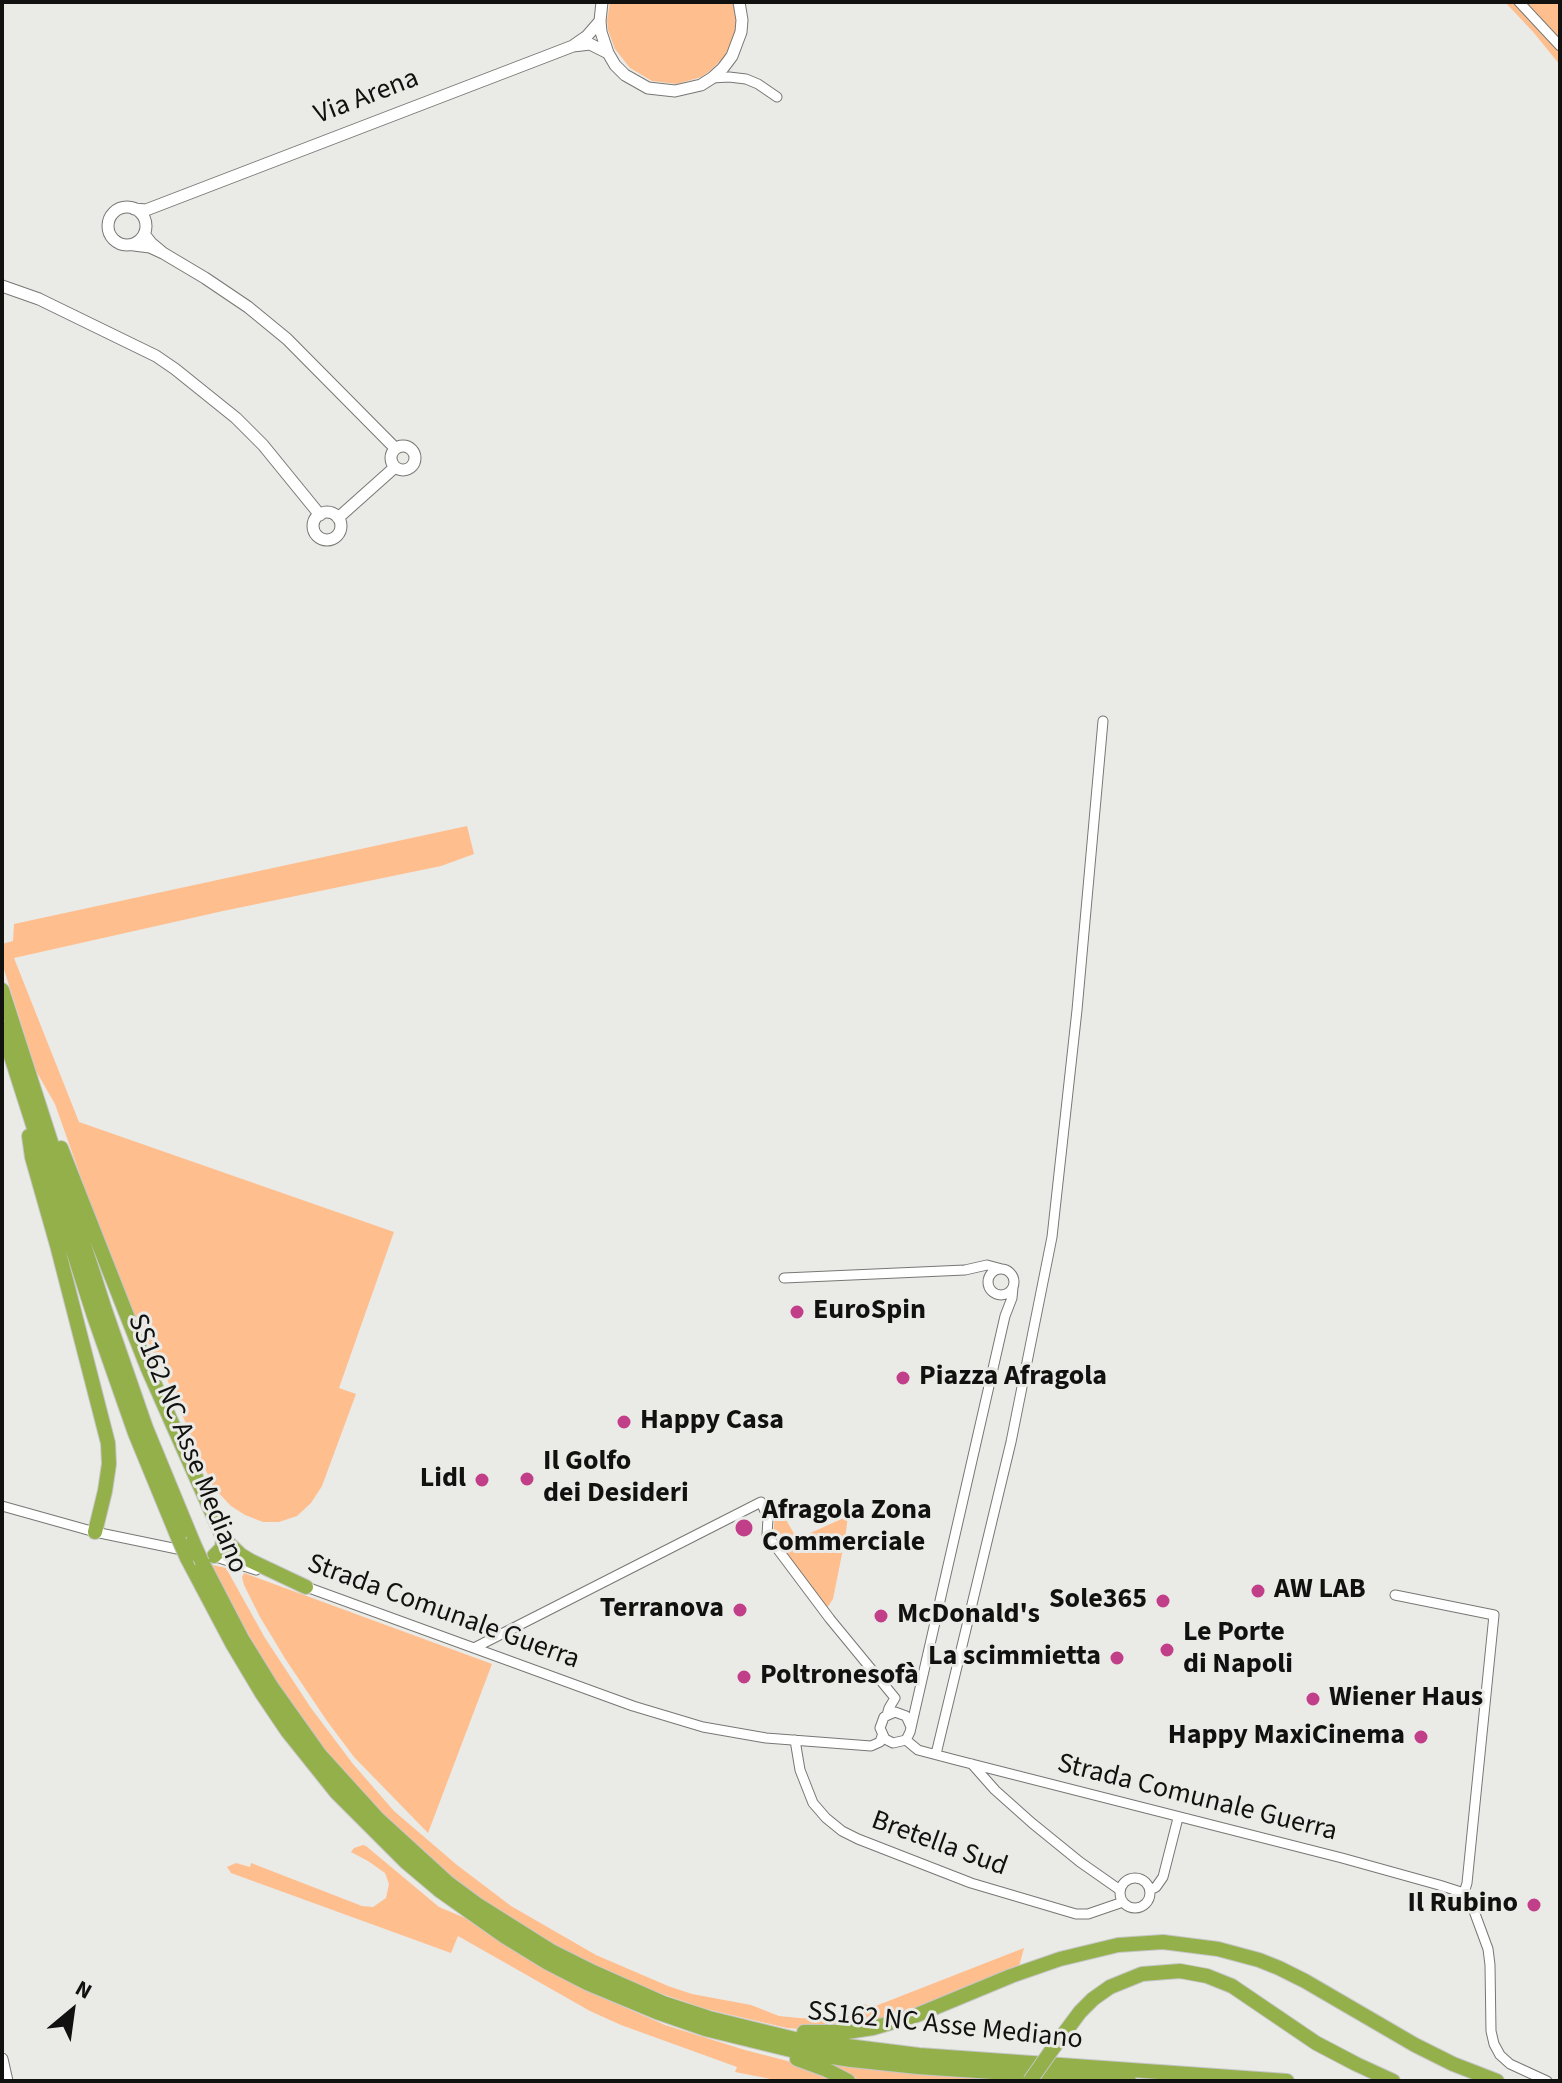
<!DOCTYPE html>
<meta charset="utf-8">
<style>
body{margin:0}
#map{position:relative;width:1562px;height:2083px;overflow:hidden;background:#eaeae7;font-family:"Source Sans 3",sans-serif}
canvas{display:block}
.frame{position:absolute;inset:0;border:4px solid #111110;pointer-events:none}
.north{position:absolute;left:32px;top:1971px;width:80px;height:80px;-webkit-text-stroke:6px #eaeae7;paint-order:stroke;rotate:29deg;font-size:22px;font-weight:700;line-height:32px;text-align:center;color:#111110}
.north::after{content:'';display:block;margin:auto;width:28px;height:36px;background:#111110;clip-path:polygon(50% 0,100% 100%,50% 72%,0 100%)}
</style>
<div id="map">
<canvas width="1562" height="2083"></canvas>
<div class="frame"></div>
<div class="north">N</div>
</div>
<script>
const ctx = document.querySelector('canvas').getContext('2d');
ctx.lineJoin = 'round';
function paint(path, color) {
  ctx.fillStyle = color;
  ctx.fill(path, 'evenodd');
}
function poly(rows) {
  const path = new Path2D();
  for (const r of rows) {
    if (r.length === 3) {
      path.moveTo(r[0] + r[2], r[1]);
      path.arc(r[0], r[1], r[2], 0, 2 * Math.PI);
      continue;
    }
    path.moveTo(r[0], r[1]);
    for (let i = 2; i < r.length; i += 2) path.lineTo(r[i], r[i + 1]);
  }
  return path;
}
function trace(path, color, width, dash) {
  ctx.strokeStyle = color;
  ctx.lineWidth = width;
  ctx.lineCap = dash ? 'butt' : 'round';
  ctx.setLineDash(dash || []);
  ctx.stroke(path);
}
function write(font, color, halo, rows, align = 'center') {
  ctx.font = font + ' "Source Sans 3",sans-serif';
  ctx.lineWidth = 6;
  ctx.setLineDash([]);
  ctx.textBaseline = 'middle';
  ctx.strokeStyle = halo;
  ctx.fillStyle = color;
  for (const [text, x, y, turn = 0] of rows) {
    ctx.save();
    ctx.translate(x, y);
    ctx.rotate((+turn || 0) * Math.PI / 180);
    ctx.textAlign = isNaN(turn) ? turn : align;
    if (halo) ctx.strokeText(text, 0, 0);
    ctx.fillText(text, 0, 0);
    ctx.restore();
  }
}
paint(poly([
 [610,2,733,2,736,21,735,33,731,44,723,58,711,70,701,77,677,84,652,81,630,68,615,49,608,30,607,20],
 [1505,2,1560,2,1560,65,1534,33],
 [467,826,474,854,441,866,223,911,14,958,79,1122,394,1232,339,1388,356,1394,322,1486,311,1503,297,1516,279,1522,263,1522,245,1515,231,1506,213,1487,164,1372,133,1314,90,1203,55,1104,36,1071,2,963,2,944,13,941,14,924],
 [776,1502,797,1539,848,1516,845,1539,833,1599,827,1608,773,1537],
 [208,1564,226,1568,265,1638,311,1708,353,1764,394,1811,457,1865,511,1906,596,1955,668,1986,692,1994,751,2005,779,2016,799,2018,825,2019,859,2015,864,2004,873,2007,1024,1948,1018,1970,899,2017,827,2031,787,2028,706,2009,636,1985,599,1969,539,1937,487,1904,418,1849,372,1806,318,1743,279,1688],
 [244,1573,492,1664,428,1833,354,1757,327,1721,286,1660,260,1617,244,1585,242,1577],
 [363,1845,366,1846,439,1907,465,1918,488,1934,578,1987,665,2025,745,2050,803,2065,837,2081,781,2081,735,2072,737,2067,621,2025,590,2011,458,1936,451,1953,231,1873,227,1867,236,1863,250,1867,251,1863,362,1906,373,1907,386,1898,389,1884,385,1873,368,1861,351,1852,354,1848],
 [829,2064,903,2073,1024,2080,855,2081,829,2067]
]), '#ffbe8e');
const minor = poly([
 [1519,2,1560,46],
 [712,78,729,77,746,79,758,84,777,97],
 [1001,1282,13],
 [784,1278,965,1270,987,1265,1002,1269],
 [2,1506,95,1532,187,1551],
 [213,1556,256,1570],
 [301,1585,633,1706,703,1727,766,1738,871,1746,880,1742,882,1736],
 [1395,1595,1494,1615,1467,1883,1464,1893],
 [474,1648,761,1502,768,1518,767,1535,830,1619,895,1698,889,1708,887,1715],
 [911,1727,906,1716,895,1712,884,1717,880,1728,885,1739,893,1743,906,1740,910,1732,1005,1316,1012,1298,1013,1287],
 [795,1740,800,1770,813,1803,826,1818,842,1831,858,1839,971,1883,1076,1914,1088,1914,1123,1902],
 [906,1740,918,1750,956,1760,1342,1858,1439,1885,1464,1893],
 [936,1754,1011,1442,1052,1237,1077,1010,1103,721],
 [972,1764,995,1790,1032,1823,1080,1862,1120,1890],
 [1135,1893,15],
 [1150,1890,1156,1887,1163,1877,1178,1818],
 [1464,1893,1474,1911,1488,1949,1490,1965,1491,2031,1494,2044,1500,2055,1510,2064,1547,2081]
]);
const tertiary = poly([
 [602,2,600,21,601,32,608,53,615,65,625,75,648,88,675,91,701,85,712,78,723,68,732,56,741,32,742,20,739,2],
 [574,45,587,36,600,21],
 [127,226,19],
 [134,209,146,210,573,46,590,44,608,53],
 [134,245,150,247,163,253,151,243,144,234],
 [163,253,205,278,248,307,287,339,395,448],
 [2,286,39,299,156,356,175,369,236,418,263,445,320,515],
 [403,458,12],
 [327,526,14],
 [338,518,394,468],
 [2,2059,7,2081]
]);
const trunk = poly([
 [2,990,105,1310,146,1428,193,1542],
 [2,1028,94,1316,135,1433,179,1540],
 [29,1136,32,1157,57,1245,108,1443,109,1464,105,1491,95,1532],
 [61,1148,148,1369,223,1538,241,1555,251,1561,306,1587],
 [214,1556,222,1548,223,1538],
 [187,1558,233,1645,261,1692,288,1732,336,1792,407,1863,439,1890,504,1936,548,1963,587,1983,659,2013,705,2029,799,2052,852,2060,918,2067,1129,2081],
 [202,1562,242,1639,271,1686,320,1755,378,1819,447,1882,478,1905,551,1951,593,1972,663,2003,709,2018,799,2040,919,2055,1287,2081],
 [804,2032,847,2032,873,2028,917,2015,1011,1976,1060,1959,1118,1945,1163,1942,1218,1949,1259,1960,1279,1968,1305,1981,1415,2045,1453,2064,1497,2081],
 [1051,2051,1080,2012,1093,1999,1110,1987,1142,1974,1180,1971,1207,1976,1232,1986,1316,2043,1356,2064,1393,2081],
 [797,2059,827,2070,848,2081]
]);
trace(minor, '#777774', 11);
trace(tertiary, '#777774', 13);
trace(trunk, '#c6c6c6', 16);
trace(minor, '#fff', 9);
trace(tertiary, '#fff', 11);
trace(trunk, '#93b04b', 14);
const trunkBridge = poly([
 [179,1540,187,1558],
 [193,1542,202,1562],
 [1030,2081,1051,2051]
]);
trace(trunkBridge, '#c6c6c6', 16, []);
trace(trunkBridge, '#93b04b', 14);
for (const [x, y, r, color] of [
 [797,1312,8,"#c13f88"],
 [903,1378,8,"#c13f88"],
 [624,1422,8,"#c13f88"],
 [527,1479,8,"#c13f88"],
 [482,1480,8,"#c13f88"],
 [744,1528,10,"#c13f88"],
 [1258,1591,8,"#c13f88"],
 [1163,1601,8,"#c13f88"],
 [740,1610,8,"#c13f88"],
 [881,1616,8,"#c13f88"],
 [1167,1650,8,"#c13f88"],
 [1117,1658,8,"#c13f88"],
 [744,1677,8,"#c13f88"],
 [1313,1699,8,"#c13f88"],
 [1421,1737,8,"#c13f88"],
 [1534,1905,8,"#c13f88"]
]) {
  const dot = new Path2D();
  dot.arc(x, y, r, 0, 2 * Math.PI);
  ctx.fillStyle = color;
  ctx.fill(dot);
  trace(dot, '#eaeae7', 3);
}
write('28px', '#111110', '#eaeae7', [
 ["Via Arena",367,98,-21],
 ["SS162 NC Asse Mediano",186,1444,68],
 ["Strada Comunale Guerra",443,1613,20],
 ["Strada Comunale Guerra",1197,1799,14],
 ["Bretella Sud",939,1845,20],
 ["SS162 NC Asse Mediano",945,2027,6]
]);
write('bold 28px', '#111110', '#eaeae7', [
 ["EuroSpin",813,1312],
 ["Piazza Afragola",919,1378],
 ["Happy Casa",640,1422],
 ["Il Golfo",543,1463],
 ["dei Desideri",543,1495],
 ["Lidl",466,1480,"right"],
 ["Afragola Zona",762,1512],
 ["Commerciale",762,1544],
 ["AW LAB",1274,1591],
 ["Sole365",1147,1601,"right"],
 ["Terranova",724,1610,"right"],
 ["McDonald's",897,1616],
 ["Le Porte",1183,1634],
 ["di Napoli",1183,1666],
 ["La scimmietta",1101,1658,"right"],
 ["Poltronesofà",760,1677],
 ["Wiener Haus",1329,1699],
 ["Happy MaxiCinema",1405,1737,"right"],
 ["Il Rubino",1518,1905,"right"]
], 'left');
</script>
